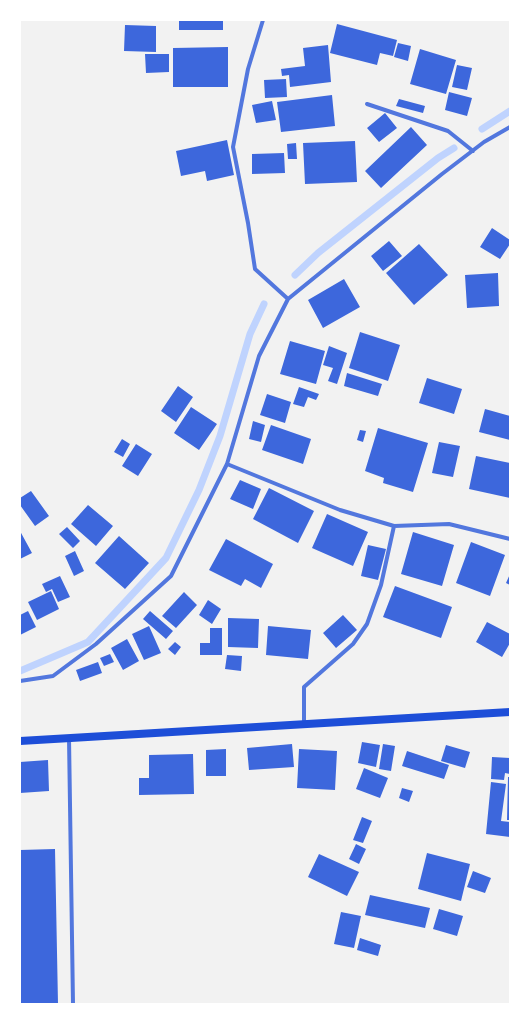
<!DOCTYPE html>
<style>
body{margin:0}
#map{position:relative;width:530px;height:1024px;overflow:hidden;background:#f2f2f2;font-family:Barlow,sans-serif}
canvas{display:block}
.frame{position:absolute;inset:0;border:21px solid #fff;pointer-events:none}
</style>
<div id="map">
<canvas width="530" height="1024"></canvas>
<div class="frame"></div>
</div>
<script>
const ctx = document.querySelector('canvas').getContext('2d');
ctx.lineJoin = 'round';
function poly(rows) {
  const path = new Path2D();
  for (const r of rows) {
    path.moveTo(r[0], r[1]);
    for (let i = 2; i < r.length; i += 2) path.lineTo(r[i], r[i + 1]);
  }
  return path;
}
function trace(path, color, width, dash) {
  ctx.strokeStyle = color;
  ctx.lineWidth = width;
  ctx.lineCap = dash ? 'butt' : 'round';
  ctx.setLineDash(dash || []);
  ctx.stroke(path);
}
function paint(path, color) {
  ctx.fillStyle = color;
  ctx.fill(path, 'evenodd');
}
trace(poly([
 [482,129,510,111],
 [295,275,318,253,438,158,454,148],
 [20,671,88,642,166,558,199,490,220,436,250,334,264,304]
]), '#bfd3fe', 7);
paint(poly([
 [179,20,223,20,223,30,179,30],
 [337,24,397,40,393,56,380,53,377,65,330,53],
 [125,25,156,26,156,52,124,51],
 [398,43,411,46,408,61,394,57],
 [328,45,331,82,290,87,289,75,282,76,281,69,305,66,303,48],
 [228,47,228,87,173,87,173,48],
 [420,49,456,60,446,94,410,84],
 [145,54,169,54,169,72,146,73],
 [457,65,472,68,467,90,452,87],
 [286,79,287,97,265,98,264,80],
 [449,92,472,98,467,116,445,110],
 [332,95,335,126,281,132,277,102],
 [399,99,425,106,423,113,396,106],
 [272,101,276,120,256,123,252,105],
 [385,113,397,128,379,142,367,128],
 [411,127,427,145,381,188,365,171],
 [227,140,234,175,207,181,205,171,181,176,176,151],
 [355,141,357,182,305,184,303,143],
 [296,143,297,159,288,159,287,144],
 [284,153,285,173,252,174,252,154],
 [492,228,510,240,510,244,500,259,480,247],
 [389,241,402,256,383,271,371,256],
 [419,244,448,275,414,305,386,273],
 [498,273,499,306,467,308,465,275],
 [344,279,360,307,323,328,308,300],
 [360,332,400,345,388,381,349,368],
 [290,341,325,351,316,384,280,374],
 [329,346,347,353,337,384,328,381,333,368,323,365],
 [347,373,382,384,378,396,344,386],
 [427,378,462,389,454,414,419,403],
 [178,386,193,397,176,422,161,411],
 [299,387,319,394,316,400,308,397,304,407,293,404],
 [267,394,291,402,285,423,260,415],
 [191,407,217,424,199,450,174,433],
 [485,409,510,416,510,440,479,432],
 [253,421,265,425,261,442,249,439],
 [271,425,311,439,303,464,262,450],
 [378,428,428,443,413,492,383,483,384,478,365,471],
 [360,430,366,431,363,442,357,440],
 [122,439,130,444,123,457,114,452],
 [439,442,460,446,453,477,432,473],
 [136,444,152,454,138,476,122,466],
 [476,456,510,463,510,498,469,489],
 [240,480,261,489,253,509,230,499],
 [269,488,314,511,298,543,253,519],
 [31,491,49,516,35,526,20,505,20,498],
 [88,505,113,526,96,546,71,524],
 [327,514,368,532,353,566,312,548],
 [67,527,80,541,73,548,59,534],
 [20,531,32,553,20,559],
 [413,532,454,545,442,586,401,574],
 [119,536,149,563,125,589,95,563],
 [226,539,273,564,261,588,245,579,241,586,209,570],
 [471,542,505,555,490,596,456,583],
 [368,545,386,549,378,580,361,576],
 [75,551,84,571,74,576,65,556],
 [510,574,510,585,506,583],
 [60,576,70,597,58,602,52,589,46,592,42,584],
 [395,586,452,607,441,638,383,617],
 [51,591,59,609,37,620,28,602],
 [184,592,197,605,176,628,162,616],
 [208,600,221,609,212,624,199,615],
 [28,611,36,627,20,635,20,615],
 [150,611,173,631,166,639,143,619],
 [343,615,357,630,336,648,323,633],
 [228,618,259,619,258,648,228,647],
 [487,622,510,634,510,643,502,657,476,642],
 [149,626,161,653,144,660,132,634],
 [268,626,311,630,308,659,266,655],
 [210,628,222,628,222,655,200,655,200,643,210,643],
 [127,639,139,661,123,670,111,648],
 [175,642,181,647,175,655,168,649],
 [110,654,114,662,104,666,100,658],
 [227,655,242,656,241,671,225,669],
 [98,662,102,673,80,681,76,670],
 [362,742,380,745,376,767,358,763],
 [292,744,294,767,249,770,247,748],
 [383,744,395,746,391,771,379,769],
 [446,745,470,752,465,768,441,761],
 [226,749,226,776,206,776,206,750],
 [299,749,337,751,335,790,297,788],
 [407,751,449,765,444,779,402,766],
 [193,754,194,794,139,795,139,778,149,778,149,755],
 [492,757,510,758,510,774,505,773,504,780,491,779],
 [48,760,49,791,20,793,20,762],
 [364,768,388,778,380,798,356,789],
 [508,777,510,777,510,820,507,820],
 [491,782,506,784,501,821,510,822,510,837,486,834],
 [402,788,413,791,409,802,399,798],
 [362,817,372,821,363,843,353,840],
 [356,844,366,849,359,864,349,859],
 [55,849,58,1004,20,1004,20,850],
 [427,853,470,864,461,901,418,889],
 [319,854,359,872,347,896,308,877],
 [473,871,491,878,485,893,467,887],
 [370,895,430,908,425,928,365,915],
 [439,909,463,916,457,936,433,929],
 [341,912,361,916,354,948,334,944],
 [360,938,381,945,378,956,357,950]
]), '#3d67dc');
trace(poly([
 [263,20,248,69,233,147,248,223,255,269,288,299],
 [367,104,448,131,473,151],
 [227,464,340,510,394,526,449,524,510,539],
 [20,681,53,676,96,644,171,576,227,464,259,356,288,299,442,174,484,142,510,127],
 [304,724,304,687,353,644,367,624,381,585,394,526],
 [69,738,73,1004]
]), '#5277de', 4);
trace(poly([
 [20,741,510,712]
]), '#1d4ed8', 8);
</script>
